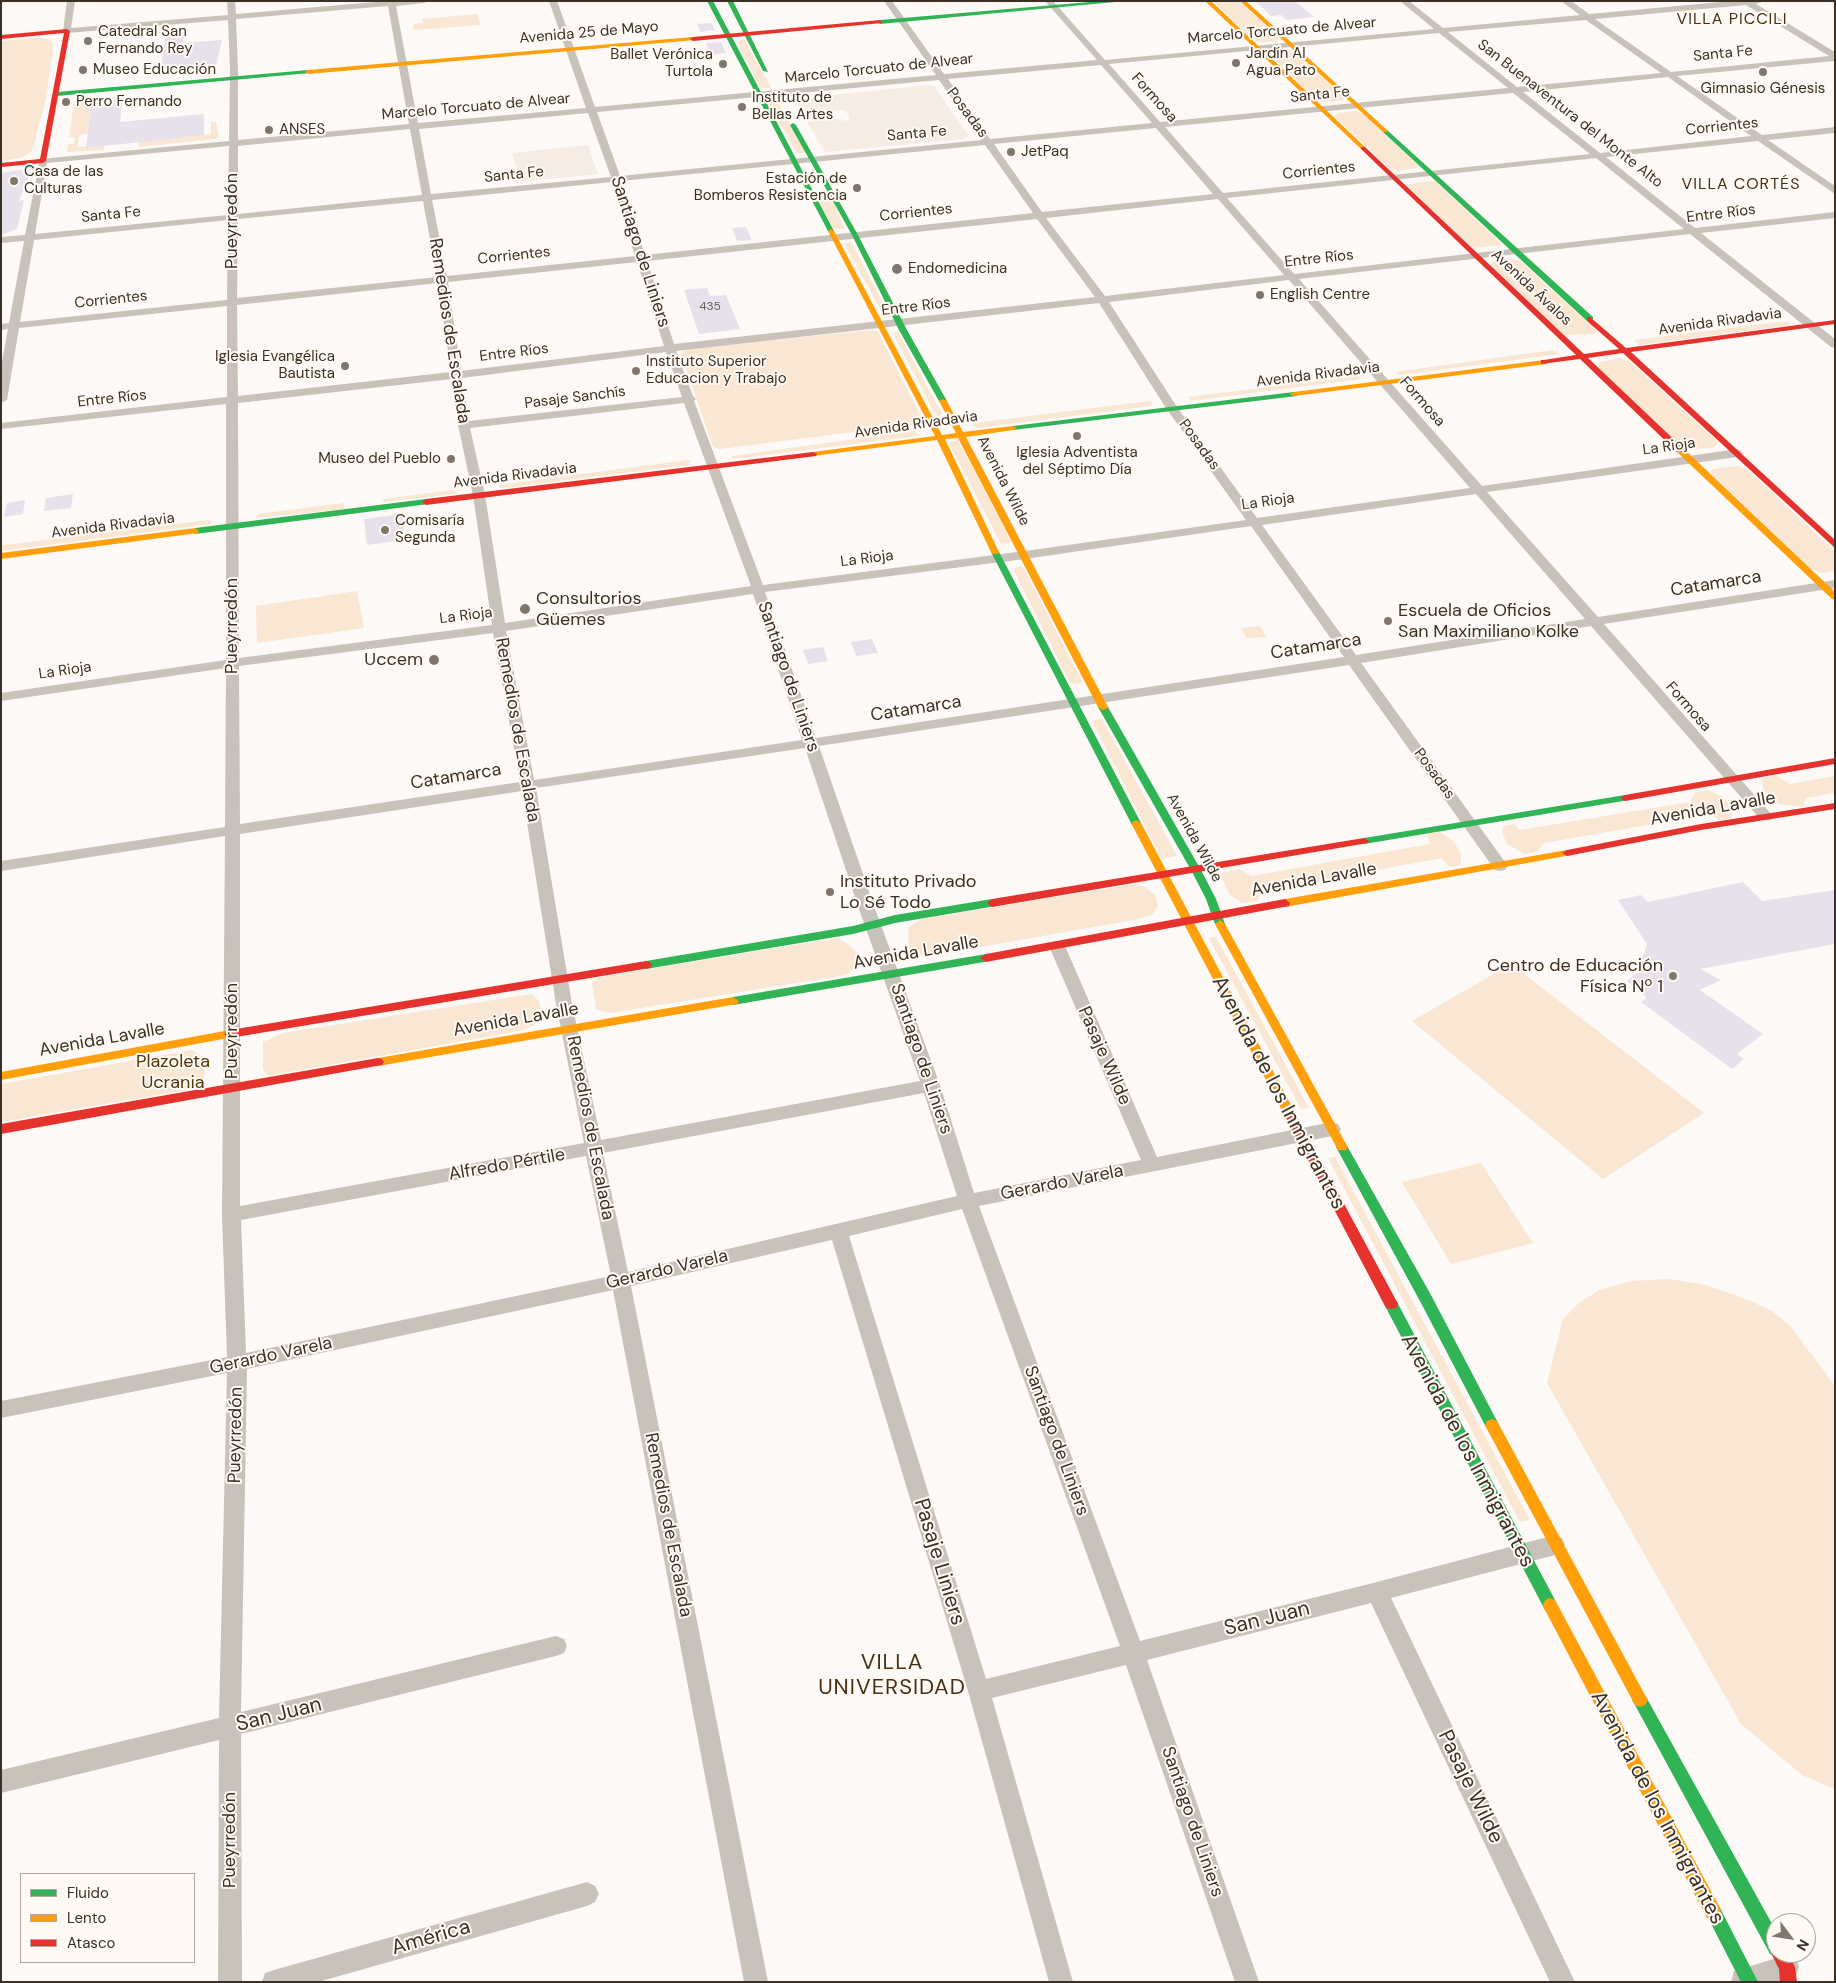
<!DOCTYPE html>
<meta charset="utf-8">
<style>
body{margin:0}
#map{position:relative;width:1836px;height:1983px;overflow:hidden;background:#fcf9f6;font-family:"DM Sans",sans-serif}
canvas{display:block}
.frame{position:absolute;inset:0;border:2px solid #3b3025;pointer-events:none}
.legend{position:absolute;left:20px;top:1873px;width:175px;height:90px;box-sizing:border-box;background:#fff9f3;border:1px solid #b1a9a1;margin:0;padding:6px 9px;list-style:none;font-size:15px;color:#3b3025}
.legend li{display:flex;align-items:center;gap:10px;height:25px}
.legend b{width:25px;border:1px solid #b1a9a1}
.north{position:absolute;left:1766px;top:1913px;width:50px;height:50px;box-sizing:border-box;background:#fff9f3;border:1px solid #b1a9a1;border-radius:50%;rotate:121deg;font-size:14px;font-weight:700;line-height:20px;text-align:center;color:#3b3025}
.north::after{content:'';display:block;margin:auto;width:18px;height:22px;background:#7f766e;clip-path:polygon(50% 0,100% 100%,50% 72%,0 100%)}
</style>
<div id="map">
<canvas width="1836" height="1983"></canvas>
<div class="frame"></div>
<ul class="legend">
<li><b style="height:6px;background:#30b455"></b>Fluido</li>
<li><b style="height:6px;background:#ff9f0a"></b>Lento</li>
<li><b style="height:6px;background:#e5322d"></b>Atasco</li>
</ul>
<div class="north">N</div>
</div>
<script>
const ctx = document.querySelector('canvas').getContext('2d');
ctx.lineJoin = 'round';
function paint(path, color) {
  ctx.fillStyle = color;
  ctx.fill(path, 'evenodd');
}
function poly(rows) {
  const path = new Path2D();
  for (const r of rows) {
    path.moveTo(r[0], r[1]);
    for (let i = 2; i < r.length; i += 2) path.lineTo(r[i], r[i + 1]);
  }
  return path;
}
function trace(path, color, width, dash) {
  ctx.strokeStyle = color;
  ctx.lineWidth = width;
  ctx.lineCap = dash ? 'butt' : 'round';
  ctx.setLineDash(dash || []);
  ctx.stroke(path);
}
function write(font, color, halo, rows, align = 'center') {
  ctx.font = font + ' "DM Sans",sans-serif';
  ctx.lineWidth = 4;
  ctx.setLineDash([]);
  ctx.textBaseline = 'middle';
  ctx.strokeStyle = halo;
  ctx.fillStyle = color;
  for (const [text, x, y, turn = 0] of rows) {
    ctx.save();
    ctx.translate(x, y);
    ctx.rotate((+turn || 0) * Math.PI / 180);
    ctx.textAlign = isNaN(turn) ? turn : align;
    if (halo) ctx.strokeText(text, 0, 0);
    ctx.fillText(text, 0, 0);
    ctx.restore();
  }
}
paint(poly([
 [929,85,934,86,969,136,964,139,825,152,807,122,836,118,839,121,849,120,849,115,844,110,833,111,833,113,803,116,795,99],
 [588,145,598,174,520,182,512,153]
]), '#f5ece3');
paint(poly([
 [1213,1,1239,1,1280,39,1278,41,1261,42,1255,41],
 [478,14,480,25,414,30,413,24,423,23,422,19],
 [35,38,47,39,52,42,53,46,46,98,32,151,21,158,1,161,1,41],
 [744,39,771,87,770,88,761,88,737,42],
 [1289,51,1294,52,1345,97,1343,100,1324,102,1316,100,1269,54],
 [122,96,122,100,91,103,87,134,79,135,78,147,104,146,104,150,67,152,68,144,74,144,75,137,69,137,74,103,78,103,79,100],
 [770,99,777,100,806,153,797,154,767,100],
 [1355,111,1362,113,1418,165,1416,168,1398,171,1390,169,1334,116,1340,113],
 [211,122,216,122,219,137,215,139,138,147,139,141,211,134],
 [1427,181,1436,182,1500,242,1500,245,1476,248,1470,246,1407,185],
 [830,194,845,229,834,229,816,196],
 [851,242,889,314,889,315,884,316,844,243],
 [1512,259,1520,261,1597,331,1594,334,1565,335,1491,266,1492,262],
 [1787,321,1791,325,1640,345,1634,340],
 [872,330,878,332,923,420,917,424,720,449,713,447,681,354,687,349],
 [892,332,898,332,942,414,941,415,936,416],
 [1553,350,1560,354,1400,375,1395,372],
 [1620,358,1629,361,1718,442,1714,447,1692,450,1682,446,1597,367,1600,362],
 [1358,376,1361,379,1191,401,1188,397],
 [1149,401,1152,402,1151,406,977,428,973,425,974,423],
 [915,431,919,434,917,436,734,459,731,456],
 [958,440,1011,542,1009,543,1001,544,949,443],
 [688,460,691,461,688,465,503,488,500,488,499,485],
 [1737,466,1747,469,1835,552,1835,571,1823,573,1811,569,1710,472,1713,469],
 [453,490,457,492,454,494,382,502,384,499],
 [344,503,344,509,256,518,258,514],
 [208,520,211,521,211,524,1,551,1,546,4,545],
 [1020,566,1023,567,1082,681,1080,684,1070,683,1013,569],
 [357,591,364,628,257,643,256,606],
 [1260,626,1267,637,1246,638,1241,628],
 [1102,719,1177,856,1162,859,1092,721],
 [1775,775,1790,784,1835,776,1835,793,1806,798,1803,807,1779,804,1772,800,1763,789,1762,779],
 [1708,790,1723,797,1732,807,1732,818,1718,820,1710,814,1544,843,1537,852,1524,854,1507,844,1502,832,1504,826,1514,824,1520,830,1690,802,1696,792],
 [1440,832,1453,841,1461,853,1461,865,1449,867,1442,858,1263,891,1257,901,1242,903,1230,895,1223,881,1222,873,1239,869,1252,876,1430,844,1427,834],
 [1135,884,1145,887,1155,895,1158,906,1152,915,1139,919,924,957,910,948,908,941,909,927,922,919],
 [1216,937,1309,1108,1301,1109,1209,938],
 [838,938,849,945,858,955,857,966,846,975,610,1013,596,1009,592,983,600,977],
 [1511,964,1704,1113,1603,1179,1412,1021],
 [532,994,539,1001,542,1020,524,1030,268,1076,263,1069,263,1042,283,1033],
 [192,1050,206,1059,204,1079,192,1089,1,1122,1,1084],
 [1335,1157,1530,1520,1520,1522,1328,1158],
 [1481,1163,1533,1243,1451,1264,1402,1182],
 [1669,1279,1706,1285,1751,1301,1773,1312,1791,1327,1835,1386,1835,1789,1802,1775,1741,1724,1547,1383,1563,1319,1580,1302,1600,1290,1631,1281]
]), '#f9e6d3');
paint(poly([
 [1255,1,1295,1,1314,17,1286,20,1281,15,1271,16],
 [712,23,715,30,700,32,697,24],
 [185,26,183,43,222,40,215,71,160,76,166,28],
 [721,42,726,53,711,55,706,43],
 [122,100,120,122,204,114,204,135,86,148,91,103],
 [18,170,31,172,19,201,24,200,17,229,1,235,1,173],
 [746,227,752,240,737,241,732,228],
 [707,288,710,296,726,295,740,329,699,334,684,290],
 [73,494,71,508,44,511,46,498],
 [25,500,23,514,4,517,7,503],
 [402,514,405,540,367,545,364,519],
 [872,639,878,653,856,656,851,642],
 [823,647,828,661,808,664,803,650],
 [1743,882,1762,901,1835,890,1835,944,1700,969,1721,980,1700,990,1763,1034,1737,1054,1744,1059,1732,1069,1641,1002,1647,998,1627,981,1638,972,1647,944,1618,900,1641,895,1648,902]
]), '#e7e1eb');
paint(poly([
 [67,1,75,1,71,28,228,15,227,1,235,1,236,14,387,1,428,1,424,3,396,6,418,123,586,108,549,1,557,1,595,107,936,75,884,1,892,1,944,74,1097,60,1045,1,1053,1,1105,60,1434,29,1400,1,1409,1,1443,28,1580,15,1561,1,1571,1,1589,14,1732,1,1764,1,1756,4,1835,52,1835,61,1677,76,1762,135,1835,127,1835,133,1768,140,1835,186,1835,194,1758,141,1606,157,1695,228,1835,212,1835,218,1701,233,1835,339,1835,348,1831,347,1690,234,1299,279,1482,486,1737,449,1741,451,1743,453,1737,457,1487,492,1598,617,1835,580,1835,588,1604,624,1771,814,1773,817,1771,820,1761,820,1591,626,1361,663,1505,862,1508,866,1505,870,1500,871,1495,870,1349,665,819,746,875,909,940,1085,974,1193,1141,1160,1049,946,1051,942,1057,941,1063,942,1065,946,1157,1157,1332,1122,1338,1124,1341,1129,1338,1134,1332,1136,979,1206,1140,1641,1377,1582,1555,1535,1562,1538,1565,1545,1562,1552,1555,1555,1391,1598,1575,1982,1550,1982,1371,1603,1147,1660,1259,1982,1235,1982,1126,1665,992,1698,1073,1982,1049,1982,968,1691,832,1240,631,1286,768,1982,744,1982,613,1290,247,1369,241,1712,556,1636,564,1639,567,1646,564,1653,556,1656,241,1734,242,1982,218,1982,219,1740,1,1793,1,1770,219,1718,227,1373,1,1418,1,1401,227,1357,222,1215,225,836,1,871,1,861,225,827,226,668,1,701,1,693,226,660,226,404,1,429,1,423,227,397,227,306,19,328,7,400,1,403,1,367,8,329,1,330,1,324,9,323,24,241,1,243,1,237,25,235,40,159,229,141,230,69,228,20,67,33,63,31,67,1],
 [1746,5,1829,56,1671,72,1595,19,1746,5],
 [388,6,409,124,238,140,238,69,236,19,388,6],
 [1586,20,1661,73,1517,87,1448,32,1586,20],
 [1439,33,1508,88,1160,122,1109,64,1439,33],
 [1101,65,1152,123,990,139,948,79,1101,65],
 [1668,77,1751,136,1600,153,1523,92,1668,77],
 [939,80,982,140,620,176,597,112,939,80],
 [1513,93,1590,154,1223,193,1165,127,1513,93],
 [588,113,611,177,431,194,419,129,588,113],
 [1156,128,1213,194,1042,212,994,144,1156,128],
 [410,129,422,195,238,214,238,146,410,129],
 [985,145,1033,213,645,255,621,181,985,145],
 [229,146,228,215,35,234,47,163,229,146],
 [1596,158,1684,229,1294,274,1227,198,1596,158],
 [612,182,635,256,447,276,432,200,612,182],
 [1218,199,1284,275,1105,296,1046,218,1218,199],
 [423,201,437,277,237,298,238,219,423,201],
 [1037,219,1095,297,674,344,647,261,1037,219],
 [228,220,227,300,20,322,34,240,228,220],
 [637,262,664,346,461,371,448,282,637,262],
 [1289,280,1470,488,1257,518,1177,407,1109,302,1289,280],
 [438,283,451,372,238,396,237,305,438,283],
 [1099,303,1166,408,1246,520,1025,551,763,585,694,401,696,399,693,396,676,351,1099,303],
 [666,352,682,397,469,421,462,378,666,352],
 [452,379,458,425,473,495,492,625,239,658,238,403,452,379],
 [684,403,751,586,505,623,485,495,470,428,684,403],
 [1476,494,1585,619,1356,655,1262,525,1476,494],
 [1251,526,1344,657,816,738,765,592,1025,559,1251,526],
 [753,594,802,740,534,780,506,631,753,594],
 [493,633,520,782,240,824,239,666,493,633],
 [805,748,859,909,920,1081,601,1140,572,1004,536,788,805,748],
 [522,791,556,1004,584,1143,240,1206,240,834,522,791],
 [924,1093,957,1196,628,1272,603,1153,924,1093],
 [586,1156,611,1276,246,1353,241,1220,586,1156],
 [962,1209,1120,1646,986,1679,849,1236,962,1209],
 [587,1882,595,1886,599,1894,595,1902,587,1906,318,1982,262,1982,265,1973,274,1970,587,1882],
 [1787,1955,1796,1958,1799,1967,1796,1976,1779,1982,1731,1982,1734,1971,1787,1955]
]), '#c9c2ba');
paint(poly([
 [707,1,713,1,834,231,833,232,828,231,707,1],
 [727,1,733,1,768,72,763,71,727,1],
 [1101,1,1126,1,880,24,877,22,880,20,1101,1],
 [308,70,310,71,310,73,57,96,54,94,57,92,308,70],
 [793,123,796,125,858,235,907,330,947,401,946,403,939,401,899,330,852,235,790,125,793,123],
 [1383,130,1387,130,1593,317,1593,321,1587,321,1383,132,1383,130],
 [1294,392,1297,392,1297,396,1013,430,1009,428,1013,426,1294,392],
 [426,499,429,500,429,504,195,534,191,531,195,528,426,499],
 [995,549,999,552,1141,823,1140,825,1132,825,1131,823,991,552,995,549],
 [1103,704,1108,707,1201,870,1216,899,1225,924,1224,927,1220,928,1215,924,1206,899,1191,870,1098,707,1103,704],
 [1625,795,1630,798,1629,800,1364,844,1359,841,1364,838,1625,795],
 [992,899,996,900,997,903,996,906,895,923,853,934,646,969,640,965,646,961,853,926,895,915,992,899],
 [986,954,992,958,990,961,733,1005,727,1001,733,997,986,954],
 [1342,1142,1346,1144,1431,1295,1497,1421,1499,1425,1497,1429,1492,1431,1487,1429,1421,1303,1336,1147,1338,1144,1342,1142],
 [1391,1299,1396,1300,1555,1600,1557,1605,1555,1610,1550,1612,1545,1610,1384,1304,1386,1300,1391,1299],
 [1640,1693,1645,1695,1776,1931,1776,1953,1782,1954,1776,1956,1770,1954,1635,1705,1632,1700,1635,1695,1640,1693],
 [1713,1904,1719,1906,1758,1982,1741,1982,1705,1912,1707,1906,1713,1904]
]), '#30b455');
paint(poly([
 [1205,1,1211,1,1365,147,1365,149,1361,149,1205,1],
 [1240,1,1246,1,1387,130,1387,132,1383,132,1240,1],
 [693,37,695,40,308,74,305,72,308,70,693,37],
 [831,229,834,231,942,435,956,433,939,401,943,399,947,401,963,432,1013,426,1017,428,1013,430,966,437,1108,707,1106,709,1103,710,1098,707,958,438,945,439,999,552,998,554,992,554,991,552,937,440,813,456,809,454,813,452,935,436,828,231,831,229],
 [1544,360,1547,360,1547,364,1294,396,1290,394,1294,392,1544,360],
 [1677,448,1683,448,1835,592,1835,600,1832,599,1677,452,1677,448],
 [195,528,199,531,198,533,1,559,1,553,195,528],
 [1136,820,1141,823,1298,1118,1296,1121,1292,1123,1288,1121,1286,1118,1131,823,1136,820],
 [1567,850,1571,851,1572,853,1571,855,1285,907,1280,903,1285,899,1567,850],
 [1220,920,1225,924,1346,1144,1348,1147,1346,1150,1338,1150,1215,924,1220,920],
 [733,997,739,1001,737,1004,378,1066,374,1065,372,1062,374,1059,378,1058,733,997],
 [230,1030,234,1031,236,1034,234,1037,1,1080,1,1072,230,1030],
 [1492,1419,1497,1421,1645,1695,1648,1700,1645,1705,1640,1707,1635,1705,1487,1429,1485,1425,1487,1421,1492,1419],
 [1550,1598,1555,1600,1719,1906,1721,1912,1719,1918,1713,1920,1707,1918,1545,1610,1543,1605,1545,1600,1550,1598]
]), '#ff9f0a');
paint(poly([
 [880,20,882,23,693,41,690,39,693,37,880,20],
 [67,29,70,31,46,161,43,163,1,167,1,163,40,159,64,33,1,39,1,35,67,29],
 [1361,147,1365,147,1584,354,1619,349,1587,321,1587,317,1590,317,1626,348,1835,320,1835,324,1631,352,1835,540,1835,548,1623,353,1588,358,1683,448,1683,452,1677,452,1580,359,1541,364,1541,360,1544,360,1576,355,1361,149,1361,147],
 [813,452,817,454,816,456,426,505,422,502,426,499,813,452],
 [1835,758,1835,764,1625,801,1620,798,1625,795,1835,758],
 [1835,803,1835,809,1701,830,1567,856,1562,853,1567,850,1701,824,1835,803],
 [1364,838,1369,841,1368,843,992,907,987,903,992,899,1364,838],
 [1285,899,1290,903,1289,906,986,962,980,958,986,954,1285,899],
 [646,961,650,962,652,965,650,968,230,1038,224,1034,230,1030,646,961],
 [378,1058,382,1059,384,1062,382,1065,1,1134,1,1124,378,1058],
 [1292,1113,1296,1115,1396,1300,1398,1304,1396,1308,1391,1309,1386,1308,1286,1118,1288,1115,1292,1113],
 [1776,1946,1776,1953,1788,1953,1795,1967,1797,1982,1780,1982,1779,1969,1771,1953,1773,1947,1776,1946]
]), '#e5322d');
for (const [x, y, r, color] of [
 [88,41,5,"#7f766e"],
 [1236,63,5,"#7f766e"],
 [723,64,5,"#7f766e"],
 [83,70,5,"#7f766e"],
 [1763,72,5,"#7f766e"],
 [66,102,5,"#7f766e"],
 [742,107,5,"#7f766e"],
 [269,130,5,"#7f766e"],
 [1011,152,5,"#7f766e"],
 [14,181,5,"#7f766e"],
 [857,188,5,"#7f766e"],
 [897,269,6,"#7f766e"],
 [1260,295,5,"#7f766e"],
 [345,366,5,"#7f766e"],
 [636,371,5,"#7f766e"],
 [1077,436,5,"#7f766e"],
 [451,459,5,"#7f766e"],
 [385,530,5,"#7f766e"],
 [525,609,6,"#7f766e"],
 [1388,621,5,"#7f766e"],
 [434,660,6,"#7f766e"],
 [830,892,5,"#7f766e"],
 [1673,976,5,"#7f766e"]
]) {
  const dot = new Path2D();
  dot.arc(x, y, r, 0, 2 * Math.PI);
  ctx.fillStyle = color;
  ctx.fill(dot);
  trace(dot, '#fff9f3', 2);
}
write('12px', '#665c56', null, [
 ["435",710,307]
]);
write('15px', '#3b3025', '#fff9f3', [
 ["Marcelo Torcuato de Alvear",1282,31,-5],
 ["Avenida 25 de Mayo",589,33,-5],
 ["Santa Fe",1723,54,-6],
 ["Marcelo Torcuato de Alvear",879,69,-6],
 ["Santa Fe",1320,95,-6],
 ["Formosa",1154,98,48],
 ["Marcelo Torcuato de Alvear",476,107,-5],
 ["Posadas",967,113,53],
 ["San Buenaventura del Monte Alto",1570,114,38],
 ["Corrientes",1722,127,-6],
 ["Santa Fe",917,134,-5],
 ["Corrientes",1319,171,-6],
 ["Santa Fe",514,175,-6],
 ["Corrientes",916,213,-6],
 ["Entre Ríos",1721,214,-7],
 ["Santa Fe",111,215,-6],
 ["Corrientes",514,256,-6],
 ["Entre Ríos",1319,259,-6],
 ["Avenida Ávalos",1531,288,43],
 ["Corrientes",111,300,-6],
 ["Entre Ríos",916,307,-7],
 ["Avenida Rivadavia",1720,322,-8],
 ["Entre Ríos",514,353,-7],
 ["Avenida Rivadavia",1318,375,-7],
 ["Pasaje Sanchís",575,398,-7],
 ["Entre Ríos",112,399,-6],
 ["Formosa",1422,402,49],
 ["Avenida Rivadavia",916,425,-8],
 ["Posadas",1199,445,54],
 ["La Rioja",1669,447,-8],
 ["Avenida Rivadavia",515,476,-7],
 ["Avenida Wilde",1003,481,63],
 ["La Rioja",1268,502,-8],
 ["Avenida Rivadavia",113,526,-7],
 ["La Rioja",867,559,-7],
 ["La Rioja",466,616,-7],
 ["La Rioja",65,671,-8],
 ["Formosa",1688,707,49],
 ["Posadas",1434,774,54],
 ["Avenida Wilde",1194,838,61]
]);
write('15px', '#3b3025', '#fff9f3', [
 ["Catedral San",98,32],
 ["Fernando Rey",98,49],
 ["Jardín Al",1246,54],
 ["Agua Pato",1246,71],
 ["Ballet Verónica",713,55,"right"],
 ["Turtola",713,72,"right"],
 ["Museo Educación",93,70],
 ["Gimnasio Génesis",1763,89,"center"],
 ["Instituto de",752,98],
 ["Bellas Artes",752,115],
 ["Perro Fernando",76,102],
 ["ANSES",279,130],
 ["JetPaq",1021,152],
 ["Casa de las",24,172],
 ["Culturas",24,189],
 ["Estación de",847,179,"right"],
 ["Bomberos Resistencia",847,196,"right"],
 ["Endomedicina",908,269],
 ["English Centre",1270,295],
 ["Iglesia Evangélica",335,357,"right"],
 ["Bautista",335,374,"right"],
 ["Instituto Superior",646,362],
 ["Educacion y Trabajo",646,379],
 ["Iglesia Adventista",1077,453,"center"],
 ["del Séptimo Día",1077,470,"center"],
 ["Museo del Pueblo",441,459,"right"],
 ["Comisaría",395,521],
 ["Segunda",395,538]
], 'left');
ctx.letterSpacing = '1px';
write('16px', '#453017', '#fff9f3', [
 ["VILLA PICCILI",1732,20],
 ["VILLA CORTÉS",1741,185]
]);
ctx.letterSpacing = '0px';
write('18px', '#3b3025', '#fff9f3', [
 ["Pueyrredón",232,221,-90],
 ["Santiago de Liniers",640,252,72],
 ["Remedios de Escalada",449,331,81],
 ["Catamarca",1716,584,-9],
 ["Pueyrredón",232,626,-90],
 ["Catamarca",1316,647,-9],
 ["Santiago de Liniers",788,677,71],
 ["Catamarca",916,709,-9],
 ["Remedios de Escalada",517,730,80],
 ["Catamarca",456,777,-9],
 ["Avenida Lavalle",1713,809,-10],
 ["Avenida Lavalle",1314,880,-10],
 ["Avenida Lavalle",916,953,-10],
 ["Avenida Lavalle",516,1020,-10],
 ["Pueyrredón",232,1031,-90],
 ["Avenida Lavalle",102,1040,-10],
 ["Pasaje Wilde",1104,1056,66],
 ["Santiago de Liniers",921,1059,71],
 ["Remedios de Escalada",590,1128,79],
 ["Alfredo Pértile",507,1165,-10],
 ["Gerardo Varela",1062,1183,-11],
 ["Gerardo Varela",667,1270,-13],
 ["Gerardo Varela",271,1356,-12],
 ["Pueyrredón",236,1435,-89],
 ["Santiago de Liniers",1056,1441,70],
 ["Remedios de Escalada",668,1525,79],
 ["Santiago de Liniers",1192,1822,71],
 ["Pueyrredón",230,1840,-90]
]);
write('18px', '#3b3025', '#fff9f3', [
 ["Consultorios",536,599],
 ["Güemes",536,620],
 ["Escuela de Oficios",1398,611],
 ["San Maximiliano Kolke",1398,632],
 ["Uccem",423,660,"right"],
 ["Instituto Privado",840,882],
 ["Lo Sé Todo",840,903],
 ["Centro de Educación",1663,966,"right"],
 ["Física Nº 1",1663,987,"right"]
], 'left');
write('18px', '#53340a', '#fff9f3', [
 ["Plazoleta",173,1062],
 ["Ucrania",173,1083]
]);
write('21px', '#3b3025', '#fff9f3', [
 ["Avenida de los Inmigrantes",1278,1093,62],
 ["Avenida de los Inmigrantes",1467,1451,62],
 ["Pasaje Liniers",939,1562,73],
 ["San Juan",1267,1619,-14],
 ["San Juan",279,1715,-14],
 ["Pasaje Wilde",1470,1787,64],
 ["Avenida de los Inmigrantes",1657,1808,62],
 ["América",431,1938,-16]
]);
ctx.letterSpacing = '1px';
write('22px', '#453017', '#fff9f3', [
 ["VILLA",892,1663],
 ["UNIVERSIDAD",892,1688]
]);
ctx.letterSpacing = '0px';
</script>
